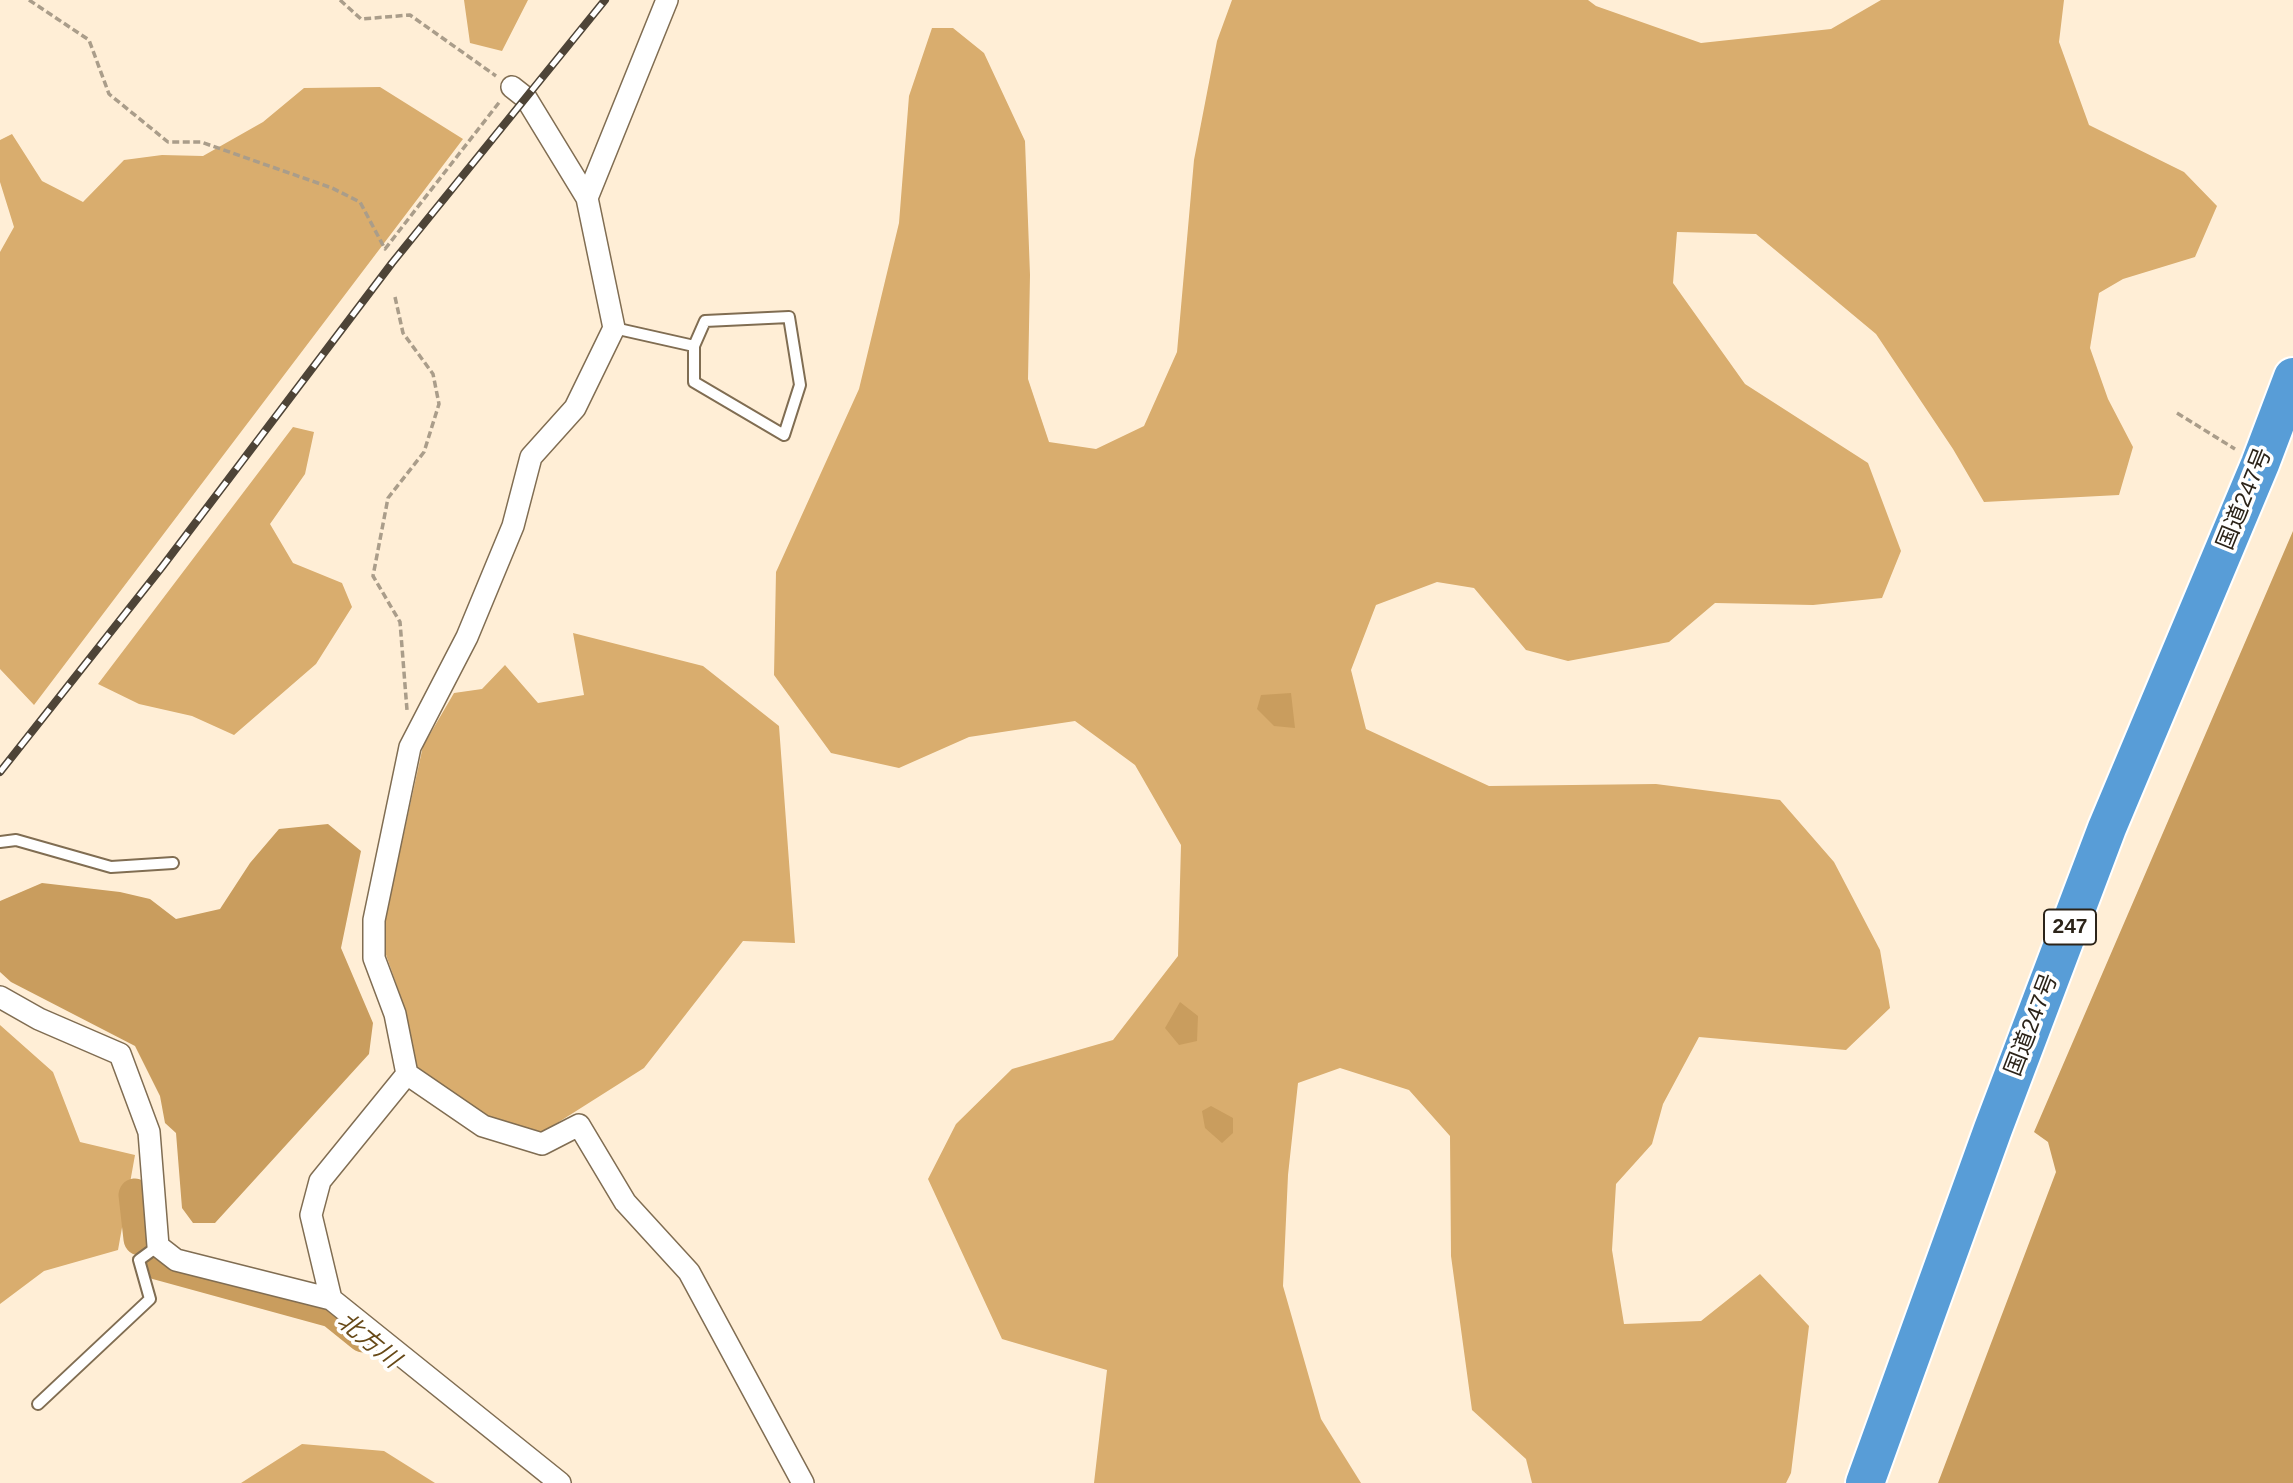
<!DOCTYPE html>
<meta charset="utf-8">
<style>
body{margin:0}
canvas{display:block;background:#ffeed6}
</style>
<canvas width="2293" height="1483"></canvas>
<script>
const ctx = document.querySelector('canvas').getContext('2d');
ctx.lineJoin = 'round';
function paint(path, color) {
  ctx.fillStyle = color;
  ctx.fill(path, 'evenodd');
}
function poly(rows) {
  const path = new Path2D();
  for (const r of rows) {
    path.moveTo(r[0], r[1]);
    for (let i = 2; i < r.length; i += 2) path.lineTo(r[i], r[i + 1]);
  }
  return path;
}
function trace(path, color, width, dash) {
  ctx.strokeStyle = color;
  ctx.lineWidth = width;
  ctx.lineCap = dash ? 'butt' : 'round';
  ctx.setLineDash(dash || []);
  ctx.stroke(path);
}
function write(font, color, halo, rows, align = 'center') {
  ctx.font = font + ' Arial,"Noto Sans JP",sans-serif';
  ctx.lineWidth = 7;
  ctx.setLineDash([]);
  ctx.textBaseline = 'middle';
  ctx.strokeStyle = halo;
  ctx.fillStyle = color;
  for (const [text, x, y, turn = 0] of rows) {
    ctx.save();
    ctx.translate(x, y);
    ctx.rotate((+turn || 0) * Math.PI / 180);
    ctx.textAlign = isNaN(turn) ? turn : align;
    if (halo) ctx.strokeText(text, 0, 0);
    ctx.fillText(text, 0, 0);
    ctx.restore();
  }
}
paint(poly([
 [464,0,528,0,502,51,470,43],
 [1232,0,1588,0,1596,6,1701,43,1831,29,1881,0,2064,0,2059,42,2089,125,2184,172,2217,206,2195,257,2123,279,2099,293,2090,348,2108,399,2133,447,2119,495,1984,502,1953,449,1876,334,1756,234,1677,232,1673,283,1745,384,1868,463,1901,551,1882,598,1813,605,1715,603,1669,642,1568,661,1526,650,1474,588,1437,582,1376,605,1351,670,1366,729,1489,786,1656,784,1780,800,1834,862,1880,950,1890,1008,1846,1050,1699,1037,1663,1104,1652,1144,1616,1184,1612,1250,1624,1324,1701,1321,1760,1274,1809,1326,1791,1473,1786,1483,1532,1483,1526,1459,1472,1410,1451,1256,1450,1136,1409,1090,1340,1068,1298,1083,1288,1175,1283,1286,1321,1419,1361,1483,1094,1483,1107,1370,1002,1339,928,1179,956,1124,1012,1069,1113,1040,1178,956,1181,845,1135,765,1075,721,969,737,899,768,831,753,774,675,776,572,859,389,899,223,909,96,932,28,953,28,984,53,1025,141,1030,275,1028,379,1049,442,1096,449,1144,426,1177,352,1194,160,1217,41],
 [380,87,463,139,34,705,0,669,0,252,14,227,0,182,0,140,12,134,42,181,83,202,124,160,162,155,203,156,263,122,304,88],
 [293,427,314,432,305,474,270,524,293,563,342,583,352,607,316,664,234,735,192,716,139,704,98,684],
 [573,633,703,666,779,726,795,943,743,941,644,1068,543,1132,490,1120,416,1066,403,1003,385,952,386,915,423,746,454,693,482,689,505,665,538,703,584,695],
 [0,1025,53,1072,80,1142,135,1155,118,1250,44,1271,0,1304],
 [302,1444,384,1451,435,1483,241,1483]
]), '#d9ad6e');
paint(poly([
 [2293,531,2293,1483,1938,1483,2056,1172,2048,1142,2034,1132],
 [1291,693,1295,728,1274,726,1257,709,1261,695],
 [328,824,361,851,341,948,373,1023,369,1054,215,1223,193,1223,182,1208,176,1133,165,1123,160,1096,135,1046,11,982,0,972,0,901,42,883,120,892,150,899,176,919,220,909,250,863,279,829],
 [1180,1002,1198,1016,1197,1041,1179,1045,1165,1028],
 [1211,1106,1233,1118,1233,1133,1222,1143,1205,1128,1202,1111]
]), '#c99d5e');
trace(poly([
 [135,1195,140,1239],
 [157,1263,332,1311,363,1336]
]), '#c99d5e', 33);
const lane = poly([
 [614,328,694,346,705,321,789,317,800,385,784,435,694,382,694,346],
 [0,842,16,840,111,867,173,863],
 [38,1404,150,1299,139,1260,158,1246]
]);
const street = poly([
 [512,87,526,98,587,198,614,328,575,408,531,457,513,526,467,637,410,747,374,920,374,958,395,1014,407,1074,483,1126,542,1144,579,1125,625,1202,689,1272,803,1483],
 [587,198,667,0],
 [0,997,39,1019,120,1054,149,1132,158,1246,176,1260,331,1299,560,1483],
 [331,1299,311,1215,320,1181,407,1074]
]);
const highway = poly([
 [1865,1483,1993,1129,2107,828,2260,464,2293,377]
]);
trace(lane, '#806d52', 14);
trace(street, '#806d52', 24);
trace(highway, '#fff', 42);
trace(poly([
 [29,0,89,40,109,94,168,142,201,142,332,188,360,202,385,249,501,100],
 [340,0,361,19,410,15,496,76],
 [395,297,403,333,433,374,439,404,424,452,388,498,373,576,400,622,407,710],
 [2177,413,2235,449]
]), '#aa9d8a', 3.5, [7, 3.5]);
trace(lane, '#fff', 10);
trace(street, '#fff', 21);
trace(highway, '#589dd7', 38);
const rail = poly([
 [0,772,162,567,392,263,605,0]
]);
trace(rail, '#4e4437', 8);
trace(rail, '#fff', 5, [16]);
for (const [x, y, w] of [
 [2070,927,52]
]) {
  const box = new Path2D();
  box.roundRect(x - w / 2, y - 17.5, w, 35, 5);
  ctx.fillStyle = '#fff';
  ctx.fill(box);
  trace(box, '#2c2419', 2);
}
write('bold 21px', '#2c2419', null, [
 ["247",2070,927]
]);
write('23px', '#2c2419', '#fff', [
 ["国道247号",2245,499,-68],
 ["国道247号",2032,1025,-69]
]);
write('italic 24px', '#674918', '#fff', [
 ["北方川",368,1341,39]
]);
</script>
